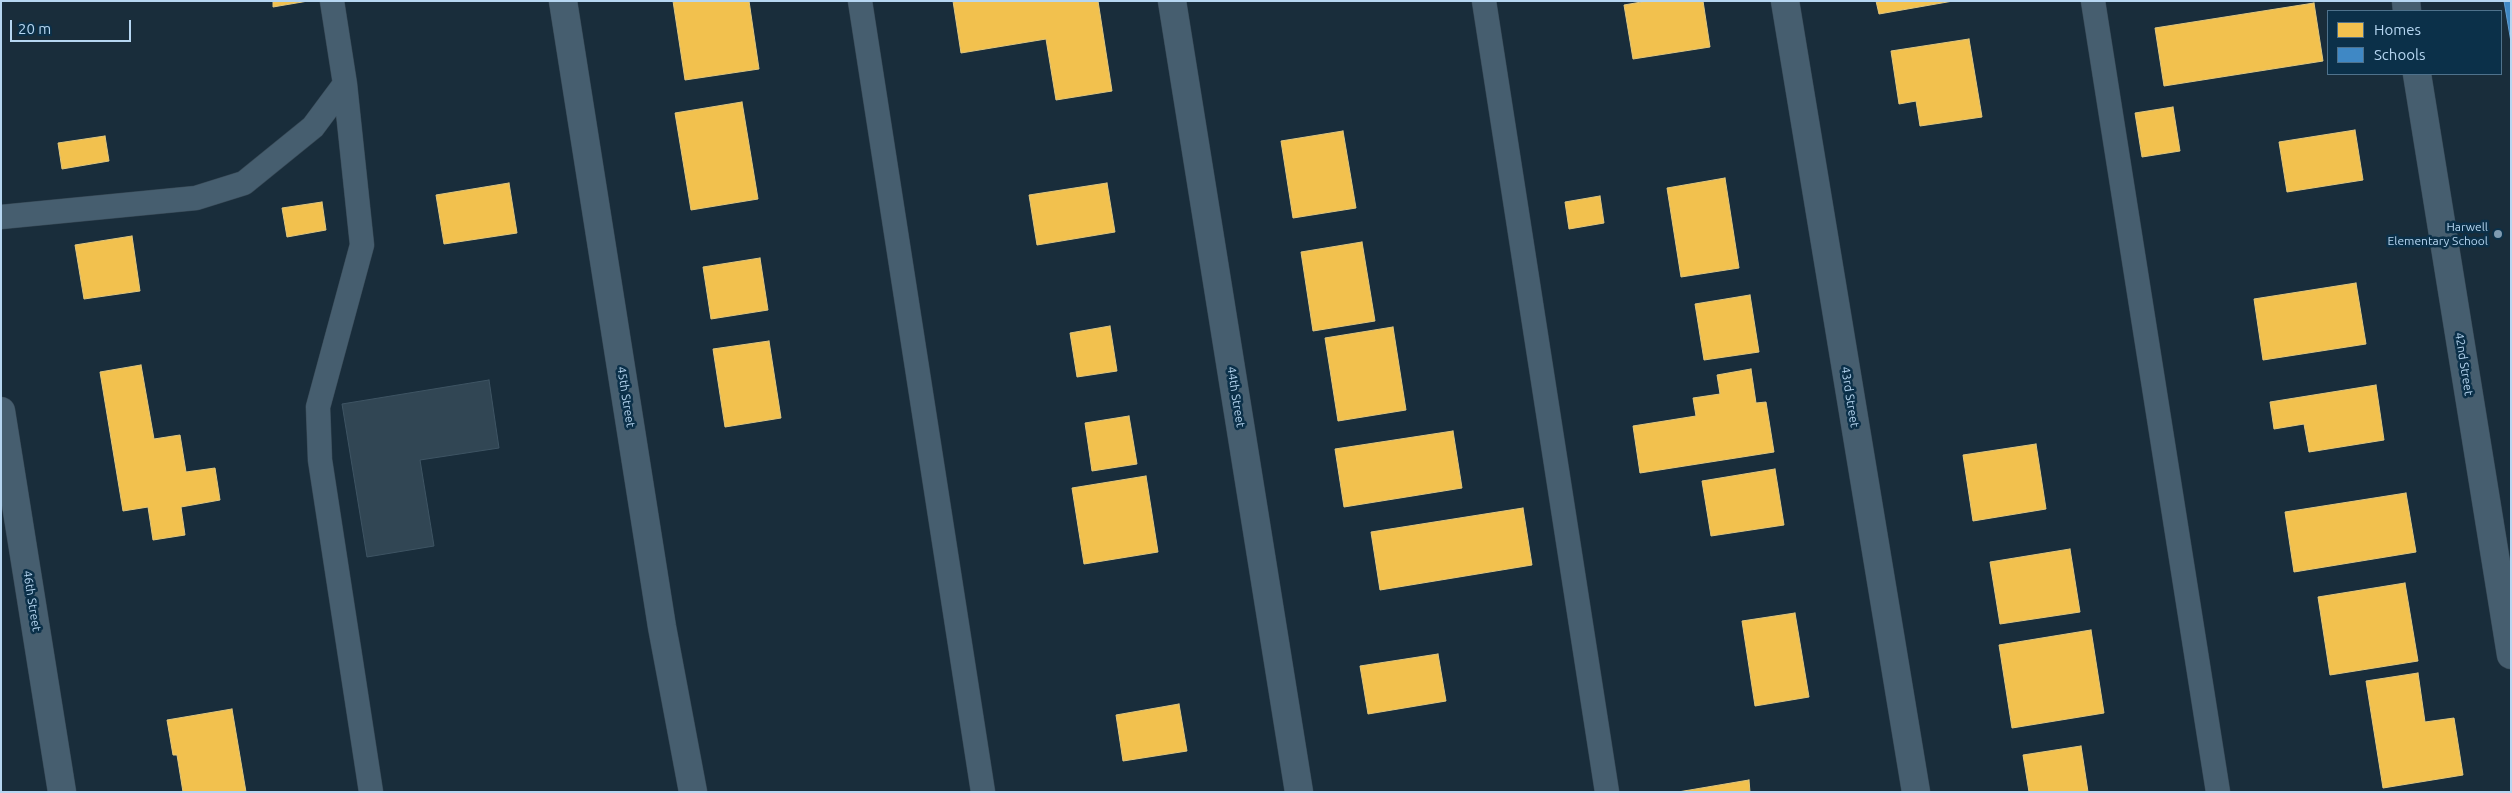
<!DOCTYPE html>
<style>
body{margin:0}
#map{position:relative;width:2512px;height:793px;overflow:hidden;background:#192d3b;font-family:Ubuntu,sans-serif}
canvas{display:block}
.frame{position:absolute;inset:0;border:2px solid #b6d6f1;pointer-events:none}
.legend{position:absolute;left:2327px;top:10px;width:175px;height:65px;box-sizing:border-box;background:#0b3049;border:1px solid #4f728c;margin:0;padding:6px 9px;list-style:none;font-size:15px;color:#b6d6f1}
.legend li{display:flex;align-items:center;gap:10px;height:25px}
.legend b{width:25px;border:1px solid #4f728c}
.scale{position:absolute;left:10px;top:20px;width:121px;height:22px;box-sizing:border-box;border:2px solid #b6d6f1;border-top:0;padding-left:6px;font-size:15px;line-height:18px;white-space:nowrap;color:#b6d6f1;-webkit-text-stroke:4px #0b3049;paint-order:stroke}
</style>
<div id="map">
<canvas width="2512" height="793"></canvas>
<div class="frame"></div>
<ul class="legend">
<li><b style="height:14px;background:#f2c14e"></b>Homes</li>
<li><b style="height:14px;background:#3f88c5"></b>Schools</li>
</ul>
<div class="scale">20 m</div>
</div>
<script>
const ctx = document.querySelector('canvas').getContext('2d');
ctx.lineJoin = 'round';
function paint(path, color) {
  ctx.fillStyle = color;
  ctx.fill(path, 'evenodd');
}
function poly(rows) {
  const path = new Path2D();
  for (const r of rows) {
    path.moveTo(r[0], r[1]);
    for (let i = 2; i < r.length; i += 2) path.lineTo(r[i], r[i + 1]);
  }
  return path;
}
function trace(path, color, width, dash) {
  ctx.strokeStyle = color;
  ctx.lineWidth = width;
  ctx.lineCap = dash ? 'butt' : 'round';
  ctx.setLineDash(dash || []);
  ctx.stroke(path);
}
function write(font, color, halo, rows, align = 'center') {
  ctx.font = font + ' Ubuntu,sans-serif';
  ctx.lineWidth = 5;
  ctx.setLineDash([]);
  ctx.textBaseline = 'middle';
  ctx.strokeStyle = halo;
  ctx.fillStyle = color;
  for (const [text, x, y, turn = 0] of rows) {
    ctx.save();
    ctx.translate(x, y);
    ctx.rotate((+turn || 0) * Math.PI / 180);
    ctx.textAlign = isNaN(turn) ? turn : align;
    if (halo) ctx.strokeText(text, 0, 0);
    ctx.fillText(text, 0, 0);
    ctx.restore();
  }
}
const homes = poly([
 [273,1,308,1,273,7,273,1],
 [673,1,749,1,759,69,685,80,673,1],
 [953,1,1098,1,1112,91,1056,100,1046,39,961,53,953,1],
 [1647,1,1703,1,1710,47,1633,59,1624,5,1647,1],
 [1876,1,1953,1,1879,14,1876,1],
 [2314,3,2323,61,2164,86,2155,28,2314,3],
 [1969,39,1982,117,1920,126,1916,101,1899,104,1891,51,1969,39],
 [742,102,758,199,691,210,675,113,742,102],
 [2173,107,2180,151,2142,157,2135,113,2173,107],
 [2355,130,2363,180,2287,192,2279,142,2355,130],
 [1343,131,1356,208,1293,218,1281,141,1343,131],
 [105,136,109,161,62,169,58,143,105,136],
 [1725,178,1739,268,1681,277,1667,188,1725,178],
 [509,183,517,233,444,244,436,195,509,183],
 [1107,183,1115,232,1037,245,1029,195,1107,183],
 [1600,196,1604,223,1569,229,1565,202,1600,196],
 [322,202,326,230,287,237,282,208,322,202],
 [132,236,140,291,84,299,75,245,132,236],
 [1362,242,1375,321,1313,331,1301,252,1362,242],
 [760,258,768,310,711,319,703,267,760,258],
 [2356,283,2366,344,2263,360,2254,299,2356,283],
 [1750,295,1759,352,1704,360,1695,304,1750,295],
 [1110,326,1117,371,1077,377,1070,333,1110,326],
 [1393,327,1406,410,1338,421,1325,338,1393,327],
 [769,341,781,418,725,427,713,349,769,341],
 [141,365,154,439,180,435,186,472,215,468,220,500,181,507,185,535,153,540,148,507,123,511,100,372,141,365],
 [1751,369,1756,403,1766,402,1774,452,1640,473,1633,426,1696,416,1693,398,1720,394,1717,375,1751,369],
 [2376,385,2384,440,2309,452,2304,424,2274,429,2270,402,2376,385],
 [1129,416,1137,464,1092,471,1085,423,1129,416],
 [1453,431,1462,488,1344,507,1335,449,1453,431],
 [2036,444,2046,509,1973,521,1963,455,2036,444],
 [1775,469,1784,525,1711,536,1702,481,1775,469],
 [1146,476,1158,552,1084,564,1072,488,1146,476],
 [2406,493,2416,552,2294,572,2285,512,2406,493],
 [1523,508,1532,565,1380,590,1371,532,1523,508],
 [2070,549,2080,612,2000,624,1990,562,2070,549],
 [2405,583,2418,661,2330,675,2318,597,2405,583],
 [1795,613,1809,697,1755,706,1742,621,1795,613],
 [2091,630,2104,713,2012,728,1999,645,2091,630],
 [1438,654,1446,701,1368,714,1360,666,1438,654],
 [2418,673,2425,722,2454,718,2463,775,2383,788,2366,681,2418,673],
 [1179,704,1187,751,1123,761,1116,715,1179,704],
 [232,709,246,792,183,792,177,755,173,755,167,720,232,709],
 [2081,746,2088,792,2029,792,2023,755,2081,746],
 [1749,780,1750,792,1678,792,1749,780]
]);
paint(homes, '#f2c14e');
trace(homes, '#e0c77f', 1);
const schools = poly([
 [2504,1,2511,1,2511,42,2504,1]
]);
paint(schools, '#3f88c5');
trace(schools, '#639fd2', 1);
const building = poly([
 [489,380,499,448,420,460,434,546,367,557,342,404,489,380]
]);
paint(building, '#314654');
trace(building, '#3e5463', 1);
const service = poly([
 [860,1,983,792],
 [1484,1,1607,792],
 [2093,1,2218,792],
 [345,84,362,245,318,407,320,460,371,792],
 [1,217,196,198,244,183,313,127,345,84,332,1]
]);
const minor = poly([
 [563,1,662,627,693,792],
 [1172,1,1299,792],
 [1785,1,1916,792],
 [1,411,62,792]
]);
const tertiary = poly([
 [2406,1,2407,11],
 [2417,74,2511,655]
]);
trace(service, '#374855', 25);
trace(minor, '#374855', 29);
trace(tertiary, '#374855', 29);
trace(service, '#465e6f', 24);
trace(minor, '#465e6f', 28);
trace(tertiary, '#465e6f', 28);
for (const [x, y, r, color] of [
 [2498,234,5,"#7f9bb1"]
]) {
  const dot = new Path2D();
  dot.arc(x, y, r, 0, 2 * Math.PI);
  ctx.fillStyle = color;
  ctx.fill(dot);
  trace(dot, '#0b3049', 2);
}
write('12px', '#b6d6f1', '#0b3049', [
 ["Harwell",2488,227],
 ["Elementary School",2488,241]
], 'right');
write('12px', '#b6d6f1', '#0b3049', [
 ["42nd Street",2464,364,81],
 ["45th Street",626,397,81],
 ["44th Street",1236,397,81],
 ["43rd Street",1850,397,81],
 ["46th Street",32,601,81]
]);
</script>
